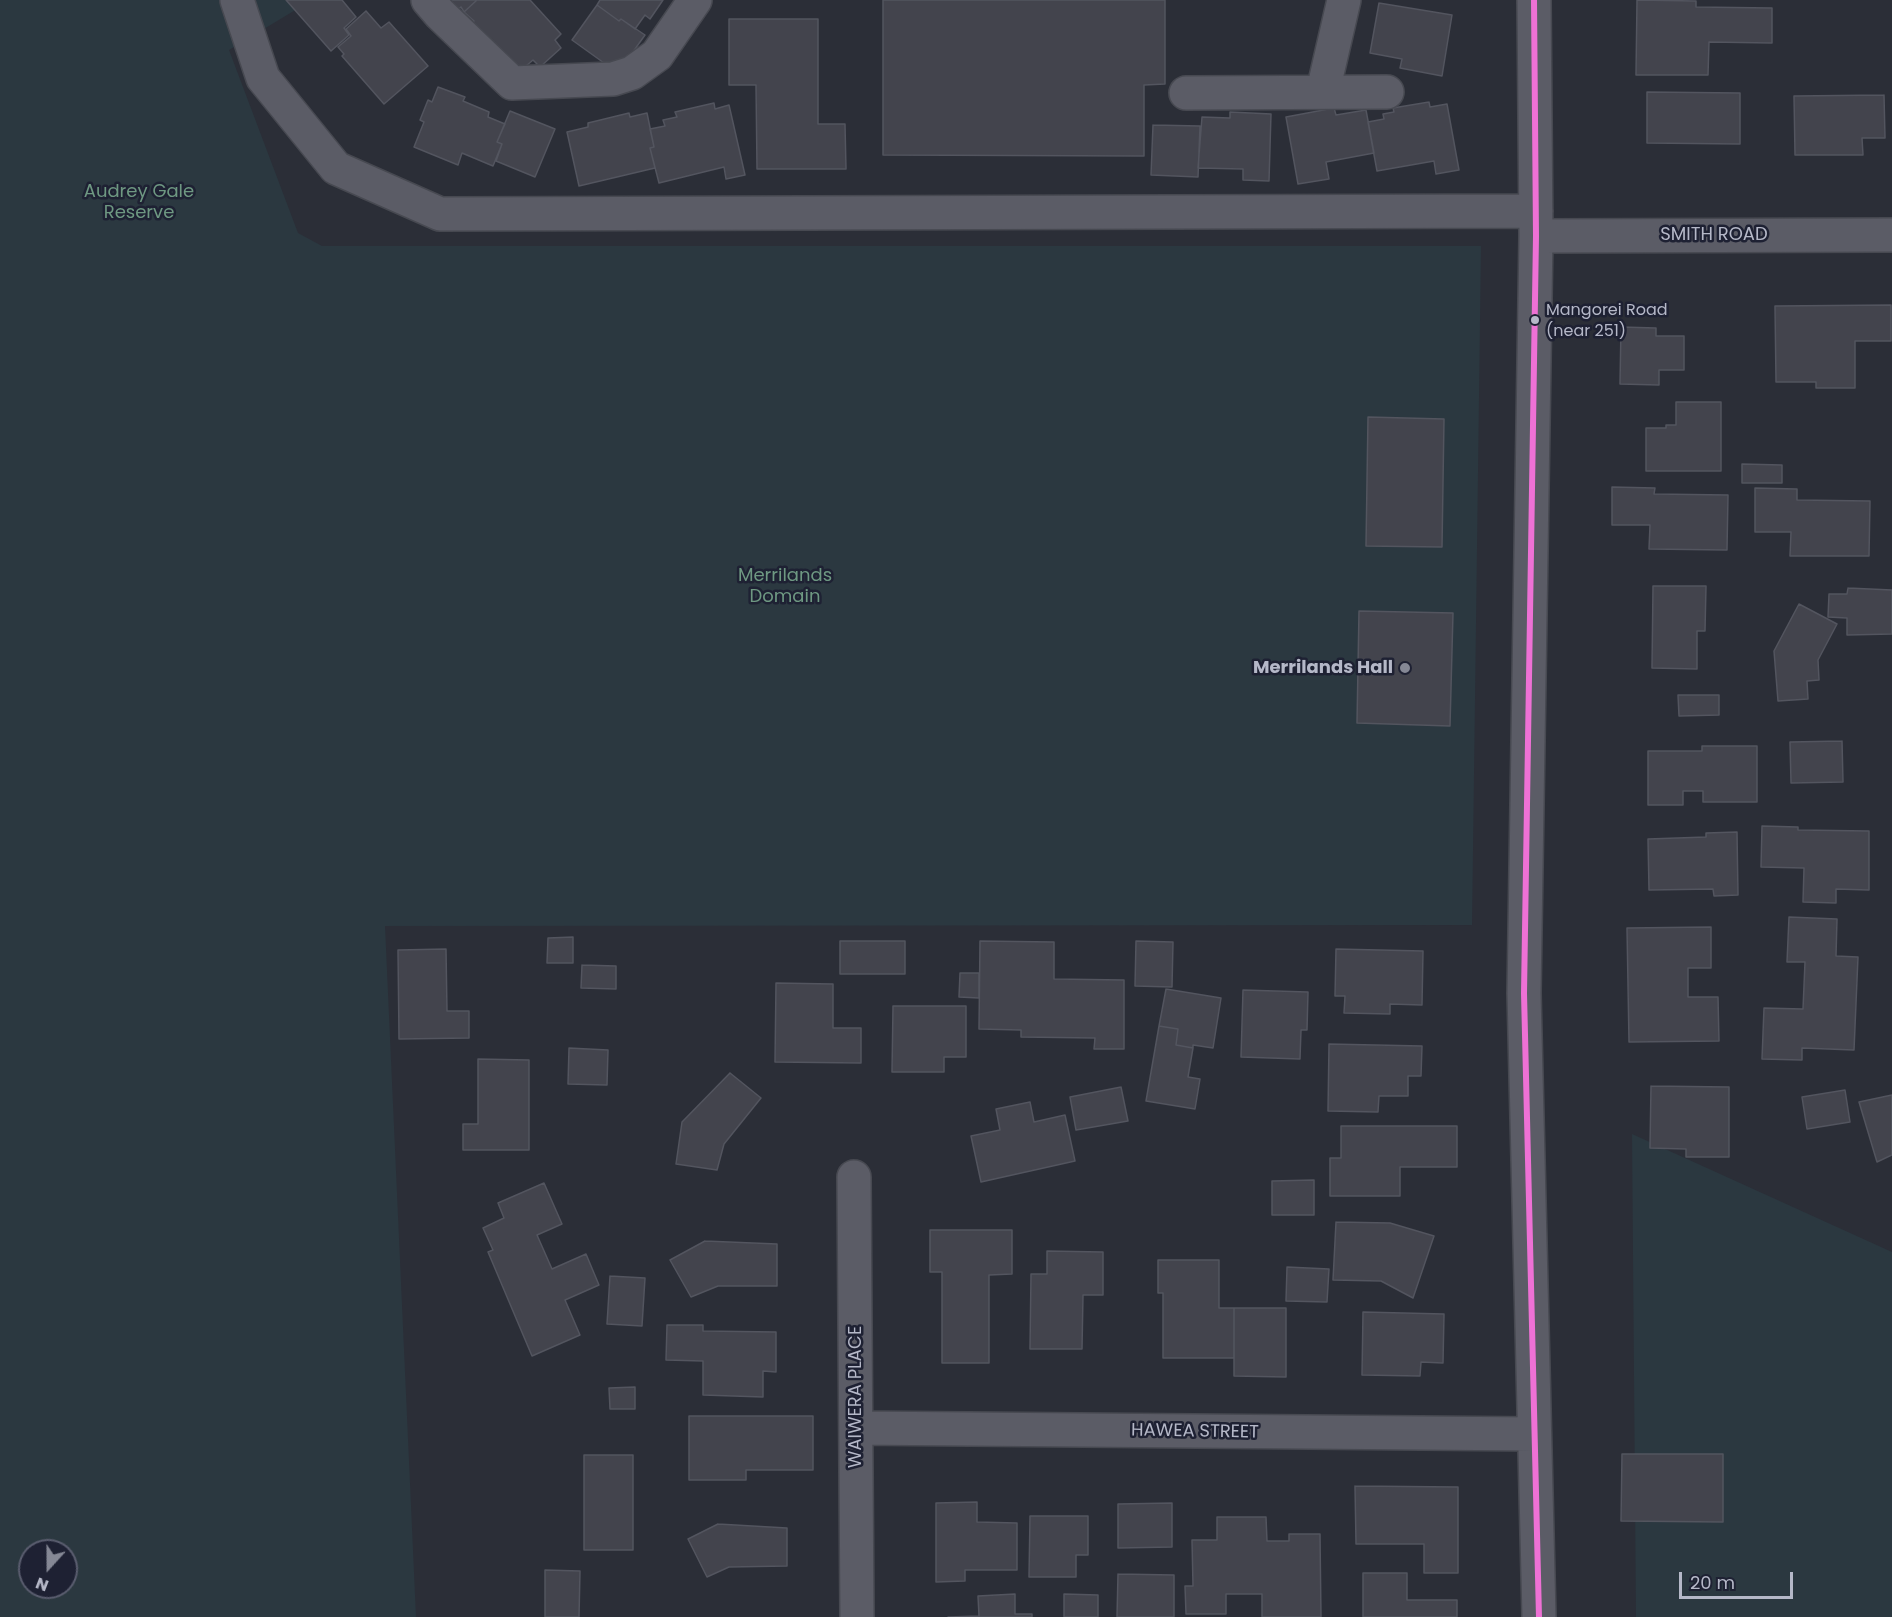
<!DOCTYPE html>
<style>
body{margin:0}
#map{position:relative;width:1892px;height:1617px;overflow:hidden;background:#2b2e37;font-family:Poppins,sans-serif}
canvas{display:block}
.north{position:absolute;left:18px;top:1539px;width:60px;height:60px;box-sizing:border-box;background:#1e2133;border:2px solid #5a5d6f;border-radius:50%;rotate:201deg;font-size:16px;font-weight:700;line-height:24px;text-align:center;color:#b5b8c8}
.north::after{content:'';display:block;margin:auto;width:21px;height:27px;background:#858895;clip-path:polygon(50% 0,100% 100%,50% 72%,0 100%)}
.scale{position:absolute;left:1679px;top:1572px;width:114px;height:27px;box-sizing:border-box;border:3px solid #b5b8c8;border-top:0;padding-left:8px;font-size:18px;line-height:21px;white-space:nowrap;color:#b5b8c8;-webkit-text-stroke:4px #1e2133;paint-order:stroke}
</style>
<div id="map">
<canvas width="1892" height="1617"></canvas>
<div class="north">N</div>
<div class="scale">20 m</div>
</div>
<script>
const ctx = document.querySelector('canvas').getContext('2d');
ctx.lineJoin = 'round';
function paint(path, color) {
  ctx.fillStyle = color;
  ctx.fill(path, 'evenodd');
}
function poly(rows) {
  const path = new Path2D();
  for (const r of rows) {
    path.moveTo(r[0], r[1]);
    for (let i = 2; i < r.length; i += 2) path.lineTo(r[i], r[i + 1]);
  }
  return path;
}
function trace(path, color, width, dash) {
  ctx.strokeStyle = color;
  ctx.lineWidth = width;
  ctx.lineCap = dash ? 'butt' : 'round';
  ctx.setLineDash(dash || []);
  ctx.stroke(path);
}
function write(font, color, halo, rows, align = 'center') {
  ctx.font = font + ' Poppins,sans-serif';
  ctx.lineWidth = 5;
  ctx.setLineDash([]);
  ctx.textBaseline = 'middle';
  ctx.strokeStyle = halo;
  ctx.fillStyle = color;
  for (const [text, x, y, turn = 0] of rows) {
    ctx.save();
    ctx.translate(x, y);
    ctx.rotate((+turn || 0) * Math.PI / 180);
    ctx.textAlign = isNaN(turn) ? turn : align;
    if (halo) ctx.strokeText(text, 0, 0);
    ctx.fillText(text, 0, 0);
    ctx.restore();
  }
}
paint(poly([
 [0,0,297,0,297,9,229,50,298,233,322,246,1481,246,1472,925,385,926,416,1617,0,1617],
 [30,1551,66,1551,66,1587,30,1587],
 [1632,1134,1892,1252,1892,1617,1636,1617]
]), '#2b3840');
const building = poly([
 [286,0,342,0,356,17,344,28,349,35,331,51,286,0],
 [436,0,477,0,464,12,461,7,451,16,436,0],
 [477,0,530,0,561,34,555,40,561,48,540,67,533,60,519,72,470,25,474,21,464,12,477,0],
 [600,0,663,0,650,19,645,15,635,29,621,19,619,21,597,5,600,0],
 [883,0,1165,0,1165,84,1144,85,1144,156,883,155,883,0],
 [1637,0,1696,1,1696,7,1772,8,1772,43,1709,42,1708,75,1636,75,1637,0],
 [1379,3,1452,15,1442,76,1400,68,1402,59,1370,53,1379,3],
 [597,5,619,21,621,19,645,35,618,73,572,40,597,5],
 [366,11,381,28,389,22,428,66,384,104,342,56,344,54,338,47,351,36,346,29,366,11],
 [729,19,818,19,818,124,845,124,846,169,757,169,756,85,729,85,729,19],
 [438,87,465,97,463,101,489,112,488,117,505,124,497,142,502,144,493,166,462,153,458,165,414,147,424,122,420,120,428,100,432,102,438,87],
 [1647,92,1740,93,1740,144,1647,143,1647,92],
 [1884,95,1885,138,1862,138,1863,155,1795,155,1794,96,1884,95],
 [1429,102,1430,107,1447,104,1459,170,1436,174,1434,161,1377,171,1368,122,1384,119,1383,114,1394,112,1393,108,1429,102],
 [714,103,715,109,729,105,745,175,726,179,724,167,659,183,650,148,654,147,650,129,665,126,663,120,677,117,675,112,714,103],
 [1334,108,1336,115,1366,110,1374,153,1326,162,1329,179,1298,184,1286,117,1334,108],
 [510,111,555,129,535,177,496,161,502,144,497,142,510,111],
 [1230,112,1271,114,1269,181,1243,180,1243,169,1198,168,1202,117,1230,118,1230,112],
 [629,113,630,117,647,113,654,147,650,148,655,168,579,186,567,132,588,127,588,123,629,113],
 [1153,125,1200,126,1198,177,1151,175,1153,125],
 [1891,305,1891,341,1855,341,1855,388,1816,388,1816,382,1776,382,1775,306,1891,305],
 [1621,327,1656,328,1656,336,1684,336,1684,370,1659,370,1659,385,1620,384,1621,327],
 [1676,402,1721,402,1721,471,1646,471,1646,428,1666,428,1666,425,1676,425,1676,402],
 [1368,417,1444,419,1442,547,1366,546,1368,417],
 [1742,464,1782,465,1782,483,1742,483,1742,464],
 [1612,487,1655,488,1654,494,1728,495,1727,550,1649,549,1650,525,1612,525,1612,487],
 [1755,488,1797,489,1797,500,1870,501,1869,556,1790,556,1791,532,1755,532,1755,488],
 [1653,586,1706,586,1705,631,1697,631,1697,669,1652,668,1653,586],
 [1848,588,1892,590,1892,634,1847,635,1847,618,1828,617,1829,594,1847,594,1848,588],
 [1799,604,1837,624,1818,660,1819,680,1807,681,1808,699,1778,701,1774,651,1799,604],
 [1359,611,1453,613,1450,726,1357,723,1359,611],
 [1678,695,1719,695,1719,715,1679,716,1678,695],
 [1842,741,1843,782,1791,783,1790,742,1842,741],
 [1702,746,1757,746,1757,802,1703,802,1703,791,1683,791,1683,805,1648,805,1648,751,1702,751,1702,746],
 [1762,826,1798,827,1798,830,1869,831,1869,890,1836,889,1836,903,1803,902,1804,868,1761,867,1762,826],
 [1737,832,1738,895,1714,896,1713,889,1649,890,1648,839,1706,837,1706,833,1737,832],
 [1789,917,1837,919,1836,956,1858,957,1854,1050,1802,1048,1802,1060,1762,1059,1764,1008,1803,1009,1805,962,1787,962,1789,917],
 [1711,927,1711,968,1688,968,1688,997,1718,997,1719,1041,1629,1042,1627,928,1711,927],
 [573,937,573,963,547,963,548,938,573,937],
 [840,941,905,941,905,974,840,974,840,941],
 [980,941,1054,942,1054,979,1124,980,1124,1049,1094,1049,1095,1038,1021,1037,1021,1030,979,1029,980,941],
 [1136,941,1173,942,1172,987,1135,986,1136,941],
 [446,949,447,1011,469,1011,469,1038,399,1039,398,950,446,949],
 [1336,949,1423,951,1422,1005,1390,1004,1390,1014,1344,1013,1345,996,1335,996,1336,949],
 [582,965,616,966,616,989,581,988,582,965],
 [960,973,979,973,979,998,959,997,960,973],
 [776,983,833,984,833,1028,861,1028,861,1063,775,1062,776,983],
 [1166,989,1221,998,1213,1048,1193,1045,1193,1048,1176,1045,1178,1029,1159,1026,1166,989],
 [1243,990,1308,992,1307,1030,1301,1030,1300,1059,1241,1057,1243,990],
 [893,1006,966,1006,966,1057,944,1057,944,1072,892,1072,893,1006],
 [1159,1026,1178,1029,1176,1045,1193,1048,1188,1077,1200,1079,1195,1109,1146,1101,1159,1026],
 [1329,1044,1422,1046,1421,1076,1408,1076,1408,1096,1379,1096,1378,1112,1328,1111,1329,1044],
 [569,1048,608,1050,607,1085,568,1084,569,1048],
 [478,1059,529,1060,529,1150,463,1150,463,1124,478,1124,478,1059],
 [730,1073,761,1098,724,1144,717,1170,676,1164,682,1122,730,1073],
 [1651,1086,1729,1087,1729,1157,1686,1157,1686,1149,1650,1148,1651,1086],
 [1121,1087,1128,1121,1076,1130,1070,1097,1121,1087],
 [1845,1090,1850,1122,1807,1129,1802,1097,1845,1090],
 [1892,1095,1892,1155,1877,1162,1859,1102,1892,1095],
 [1030,1102,1034,1122,1065,1115,1075,1161,981,1182,971,1136,1000,1130,996,1109,1030,1102],
 [1341,1126,1457,1126,1457,1167,1400,1167,1400,1196,1330,1196,1330,1158,1341,1158,1341,1126],
 [1314,1180,1314,1215,1272,1215,1272,1181,1314,1180],
 [544,1183,562,1224,537,1235,552,1269,586,1254,599,1285,565,1300,580,1335,532,1356,488,1252,493,1250,483,1228,504,1218,498,1203,544,1183],
 [1336,1222,1390,1223,1434,1236,1413,1298,1381,1281,1333,1280,1336,1222],
 [930,1230,1012,1230,1012,1274,989,1275,989,1363,942,1363,942,1272,930,1272,930,1230],
 [705,1241,777,1244,777,1286,718,1286,691,1297,670,1260,705,1241],
 [1047,1251,1103,1252,1103,1295,1083,1295,1082,1349,1030,1349,1031,1274,1047,1274,1047,1251],
 [1158,1260,1219,1260,1219,1308,1234,1308,1234,1358,1163,1358,1163,1293,1158,1293,1158,1260],
 [1287,1267,1329,1269,1327,1302,1286,1301,1287,1267],
 [610,1276,645,1278,642,1326,607,1324,610,1276],
 [1234,1308,1286,1308,1286,1377,1234,1376,1234,1308],
 [1363,1312,1444,1314,1443,1363,1421,1362,1420,1376,1362,1375,1363,1312],
 [667,1325,703,1325,703,1331,776,1332,776,1372,763,1371,763,1397,703,1395,703,1361,666,1360,667,1325],
 [635,1387,635,1409,610,1409,609,1388,635,1387],
 [689,1416,813,1416,813,1470,746,1470,746,1480,689,1480,689,1416],
 [1622,1454,1723,1454,1723,1522,1621,1521,1622,1454],
 [584,1455,633,1455,633,1550,584,1550,584,1455],
 [1355,1486,1458,1487,1458,1573,1424,1573,1424,1544,1356,1544,1355,1486],
 [977,1502,977,1522,1017,1523,1017,1570,965,1570,965,1581,936,1582,936,1503,977,1502],
 [1172,1503,1172,1547,1118,1548,1118,1504,1172,1503],
 [1030,1516,1088,1516,1088,1555,1076,1555,1076,1577,1029,1577,1030,1516],
 [1217,1517,1266,1517,1267,1541,1289,1541,1289,1534,1320,1534,1321,1617,1262,1617,1262,1594,1226,1594,1226,1614,1186,1614,1185,1586,1193,1586,1192,1540,1217,1540,1217,1517],
 [718,1524,787,1528,787,1566,729,1567,707,1577,688,1539,718,1524],
 [545,1570,580,1571,579,1617,545,1617,545,1570],
 [1363,1573,1407,1573,1407,1600,1457,1600,1457,1617,1363,1617,1363,1573],
 [1118,1574,1174,1575,1174,1617,1117,1617,1118,1574],
 [1015,1594,1015,1614,1032,1614,1032,1617,948,1617,979,1616,978,1596,1015,1594],
 [1064,1594,1098,1595,1098,1617,1064,1617,1064,1594]
]);
paint(building, '#43444d');
trace(building, '#53555f', 1.5);
const minor = poly([
 [237,0,263,78,336,168,440,214,1536,211],
 [428,0,440,14,512,83,613,79,632,73,657,55,695,0],
 [1534,0,1536,236,1524,993,1539,1617],
 [1323,91,1344,0],
 [1186,93,1387,92],
 [1536,236,1892,235],
 [854,1177,857,1617],
 [856,1428,1534,1434]
]);
trace(minor, '#474951', 36);
trace(minor, '#5b5c66', 33);
trace(poly([
 [1534,0,1536,236,1524,993,1539,1617]
]), '#ee71d5', 6);
for (const [x, y, r, color] of [
 [1535,320,5,"#b5b8c8"],
 [1405,668,6,"#858895"]
]) {
  const dot = new Path2D();
  dot.arc(x, y, r, 0, 2 * Math.PI);
  ctx.fillStyle = color;
  ctx.fill(dot);
  trace(dot, '#1e2133', 2);
}
write('16px', '#b5b8c8', '#1e2133', [
 ["Mangorei Road",1546,311],
 ["(near 251)",1546,332]
], 'left');
write('18px', '#6e9882', '#1e2133', [
 ["Audrey Gale",139,192],
 ["Reserve",139,213],
 ["Merrilands",785,576],
 ["Domain",785,597]
]);
write('18px', '#b5b8c8', '#1e2133', [
 ["SMITH ROAD",1714,235],
 ["WAIWERA PLACE",856,1397,-90],
 ["HAWEA STREET",1195,1432,1]
]);
write('bold 18px', '#b5b8c8', '#1e2133', [
 ["Merrilands Hall",1393,668]
], 'right');
</script>
